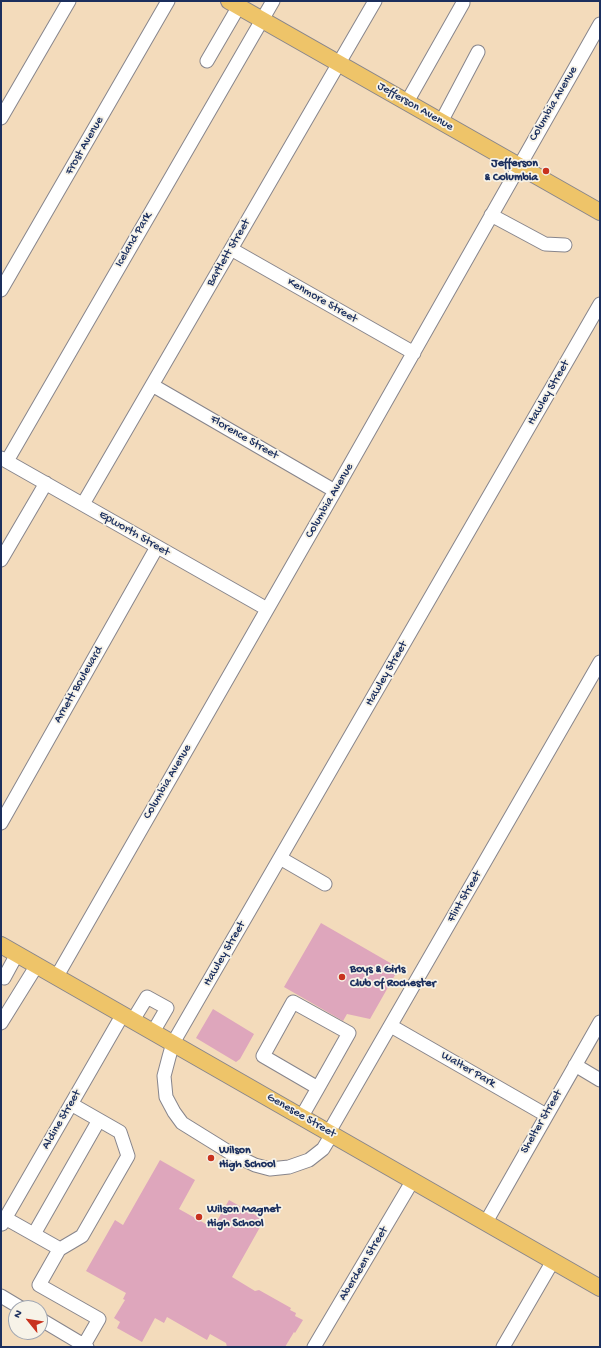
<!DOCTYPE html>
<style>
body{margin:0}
#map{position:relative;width:601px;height:1348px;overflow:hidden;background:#f3dbbb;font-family:"Gochi Hand",sans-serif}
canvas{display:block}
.frame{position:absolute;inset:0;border:2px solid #1b2f5e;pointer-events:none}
.north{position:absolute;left:8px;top:1300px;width:40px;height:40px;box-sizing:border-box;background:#f7f3e8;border:1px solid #9fa5b1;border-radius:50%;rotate:300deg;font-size:11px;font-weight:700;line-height:16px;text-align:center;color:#1b2f5e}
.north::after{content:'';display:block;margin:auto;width:14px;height:18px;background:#c8321e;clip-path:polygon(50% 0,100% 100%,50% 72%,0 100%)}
</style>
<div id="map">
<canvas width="601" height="1348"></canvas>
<div class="frame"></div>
<div class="north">N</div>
</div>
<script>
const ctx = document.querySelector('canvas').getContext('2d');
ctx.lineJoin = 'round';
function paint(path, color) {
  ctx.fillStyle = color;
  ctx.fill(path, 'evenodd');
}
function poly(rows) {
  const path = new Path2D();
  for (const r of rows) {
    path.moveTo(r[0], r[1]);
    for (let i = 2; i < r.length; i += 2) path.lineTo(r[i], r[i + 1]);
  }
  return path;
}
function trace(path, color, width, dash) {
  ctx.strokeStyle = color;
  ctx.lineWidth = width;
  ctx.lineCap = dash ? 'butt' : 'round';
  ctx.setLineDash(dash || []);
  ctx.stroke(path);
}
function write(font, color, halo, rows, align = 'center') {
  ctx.font = font + ' "Gochi Hand",sans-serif';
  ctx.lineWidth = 3.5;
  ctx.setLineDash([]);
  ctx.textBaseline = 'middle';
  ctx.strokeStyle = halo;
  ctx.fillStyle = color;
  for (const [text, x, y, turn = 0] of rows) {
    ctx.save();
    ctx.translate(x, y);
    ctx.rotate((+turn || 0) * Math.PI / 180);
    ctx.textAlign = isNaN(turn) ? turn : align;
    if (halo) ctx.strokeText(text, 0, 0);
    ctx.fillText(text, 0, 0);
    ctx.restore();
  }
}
paint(poly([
 [321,923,399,968,370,1019,347,1014,343,1021,284,987],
 [213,1009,254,1034,240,1059,236,1062,196,1038],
 [160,1160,195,1180,179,1209,213,1228,229,1200,264,1220,232,1277,255,1291,259,1290,291,1308,290,1310,296,1313,295,1316,303,1320,295,1333,294,1332,285,1347,227,1347,226,1343,210,1334,207,1340,167,1317,164,1323,155,1318,142,1342,117,1328,120,1322,114,1318,125,1300,123,1299,126,1293,86,1271,115,1220,123,1225]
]), '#dea6bc');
const minor = poly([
 [207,61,239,6],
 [407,102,463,3],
 [1,118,69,1],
 [441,122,478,52],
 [491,215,545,244,565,245],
 [231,249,414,353],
 [1,290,168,1],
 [152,385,335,491],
 [1,458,267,609],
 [7,461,273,1],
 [83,504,375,1],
 [1,560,46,483],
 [1,823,157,547],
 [280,858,325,884],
 [57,976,335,491,600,24],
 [1,977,4,978,17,954],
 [133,1020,147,997,167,1008,153,1032],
 [1,1023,37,965],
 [391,1026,546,1115],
 [575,1065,600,1080],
 [302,1116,318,1088,349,1033,293,1002,263,1056,318,1088],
 [329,1132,600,662],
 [332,1134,323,1149,309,1160,289,1167,270,1169,255,1165,232,1154,182,1123,174,1112,166,1097,164,1076,169,1057,173,1043,600,304],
 [5,1218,60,1249,82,1236,128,1156,120,1132,71,1104],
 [486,1222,600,1022],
 [2,1224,123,1014],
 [34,1234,99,1120],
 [60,1248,39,1285,99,1319,84,1345],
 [1,1296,21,1308],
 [40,1319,87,1347],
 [314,1347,413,1180],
 [503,1347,553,1261]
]);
const major = poly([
 [229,1,600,212],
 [1,945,600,1288]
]);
trace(minor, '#87858c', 15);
trace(major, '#87858c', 18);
trace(minor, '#fff', 13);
trace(major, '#eec469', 16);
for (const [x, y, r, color] of [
 [546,171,4,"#c8321e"],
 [342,977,4,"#c8321e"],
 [211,1158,4,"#c8321e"],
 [199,1217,4,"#c8321e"]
]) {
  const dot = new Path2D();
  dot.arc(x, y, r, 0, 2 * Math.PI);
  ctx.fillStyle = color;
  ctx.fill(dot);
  trace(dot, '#f7f3e8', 1.5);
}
write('12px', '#1b2f5e', '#f7f3e8', [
 ["Columbia Avenue",554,104,-60],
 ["Jefferson Avenue",415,107,30],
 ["Frost Avenue",85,146,-60],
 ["Iceland Park",134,240,-60],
 ["Bartlett Street",229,253,-60],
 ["Kenmore Street",322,301,30],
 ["Hawley Street",549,393,-60],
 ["Florence Street",244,438,30],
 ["Columbia Avenue",330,501,-60],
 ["Epworth Street",134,534,30],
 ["Hawley Street",387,674,-60],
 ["Arnett Boulevard",79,685,-60],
 ["Columbia Avenue",168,782,-60],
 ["Flint Street",465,897,-60],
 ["Hawley Street",225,954,-60],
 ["Walter Park",468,1070,30],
 ["Genesee Street",301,1116,30],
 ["Aldine Street",62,1120,-60],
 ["Shelter Street",542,1122,-60],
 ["Aberdeen Street",364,1264,-59]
]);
write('bold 12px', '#1b2f5e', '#f7f3e8', [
 ["Jefferson",538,164,"right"],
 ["& Columbia",538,178,"right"],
 ["Boys & Girls",350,970],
 ["Club of Rochester",350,984],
 ["Wilson",219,1151],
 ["High School",219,1165],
 ["Wilson Magnet",207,1210],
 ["High School",207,1224]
], 'left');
</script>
